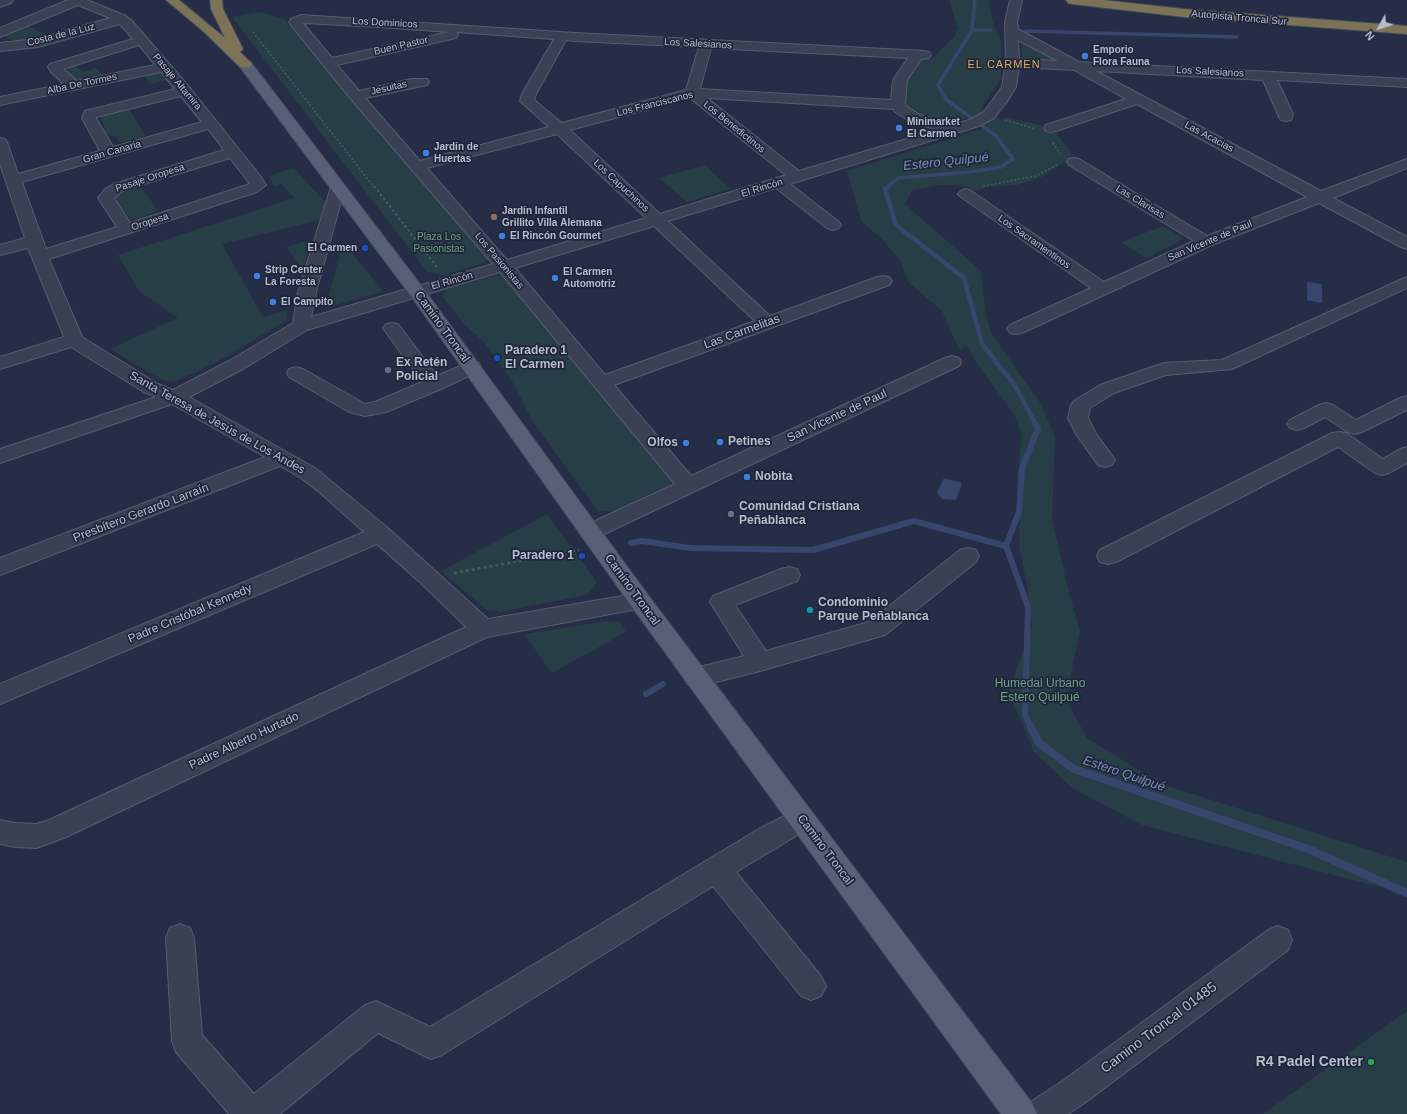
<!DOCTYPE html>
<meta charset="utf-8">
<style>
body{margin:0}
#map{position:relative;width:1407px;height:1114px;overflow:hidden;background:#252e46;font-family:Helvetica,sans-serif}
canvas{display:block}
.north{position:absolute;left:1359px;top:8px;width:40px;height:40px;-webkit-text-stroke:3px #1f263b;paint-order:stroke;rotate:230deg;font-size:11px;font-weight:700;line-height:16px;text-align:center;color:#b8bdce}
.north::after{content:'';display:block;margin:auto;width:14px;height:18px;background:#b8bdce;clip-path:polygon(50% 0,100% 100%,50% 72%,0 100%)}
</style>
<div id="map">
<canvas width="1407" height="1114"></canvas>
<div class="north">N</div>
</div>
<script>
const ctx = document.querySelector('canvas').getContext('2d');
ctx.lineJoin = 'round';
function paint(path, color) {
  ctx.fillStyle = color;
  ctx.fill(path, 'evenodd');
}
function poly(rows) {
  const path = new Path2D();
  for (const r of rows) {
    path.moveTo(r[0], r[1]);
    for (let i = 2; i < r.length; i += 2) path.lineTo(r[i], r[i + 1]);
  }
  return path;
}
function trace(path, color, width, dash) {
  ctx.strokeStyle = color;
  ctx.lineWidth = width;
  ctx.lineCap = dash ? 'butt' : 'round';
  ctx.setLineDash(dash || []);
  ctx.stroke(path);
}
function write(font, color, halo, rows, align = 'center') {
  ctx.font = font + ' Helvetica,sans-serif';
  ctx.lineWidth = 3.5;
  ctx.setLineDash([]);
  ctx.textBaseline = 'middle';
  ctx.strokeStyle = halo;
  ctx.fillStyle = color;
  for (const [text, x, y, turn = 0] of rows) {
    ctx.save();
    ctx.translate(x, y);
    ctx.rotate((+turn || 0) * Math.PI / 180);
    ctx.textAlign = isNaN(turn) ? turn : align;
    if (halo) ctx.strokeText(text, 0, 0);
    ctx.fillText(text, 0, 0);
    ctx.restore();
  }
}
paint(poly([
 [949,0,989,0,993,23,1001,42,1001,79,981,108,1001,119,1005,117,1040,125,1056,133,1074,156,1044,176,1017,185,988,187,976,191,961,186,940,185,912,190,905,204,981,271,986,315,991,333,1039,401,1055,436,1052,519,1070,597,1080,631,1071,674,1068,703,1087,738,1161,784,1407,862,1407,898,1380,887,1142,825,1072,788,1034,752,1009,692,1032,625,1027,585,1019,547,1020,515,1018,472,1022,434,1014,414,976,362,966,345,960,351,942,311,908,282,900,260,881,238,861,221,847,171,988,127,970,116,953,124,937,118,915,114,905,107,907,80,921,59,931,59,956,35,956,31,958,29],
 [258,12,265,13,285,20,488,258,483,263,443,275,427,272,232,17],
 [26,25,47,35,31,40,17,41,9,39,5,36,6,34],
 [1021,41,1062,63,1022,60],
 [71,63,83,72,96,68,103,75,80,80,70,78,58,67],
 [155,73,165,74,169,80,150,84,144,75],
 [129,109,146,136,120,143,116,137,107,135,100,115],
 [705,165,730,189,687,202,659,178],
 [294,168,327,204,327,218,222,244,263,317,286,311,288,316,287,320,217,362,174,382,160,379,110,349,178,318,139,291,118,255,294,198,281,184,274,186,269,176],
 [139,184,158,211,139,218,130,219,113,197,120,190],
 [1163,226,1184,239,1146,258,1121,242],
 [311,240,303,270,286,247],
 [343,242,383,291,326,308,327,303],
 [497,275,504,276,675,477,670,484,615,511,598,511,533,422,512,381,484,342,464,324,442,296,448,289],
 [547,514,597,582,587,595,500,612,487,610,441,571],
 [607,621,619,622,626,632,552,673,524,634],
 [1407,1011,1407,1114,1263,1114]
]), '#283e47');
paint(poly([
 [1307,282,1322,284,1322,303,1307,300],
 [944,478,962,483,956,500,942,499,937,493]
]), '#38466e');
trace(poly([
 [972,30,991,30],
 [1026,31,1237,37],
 [887,187,898,178,970,172,1001,167,1013,159,996,136,947,100,938,85,972,30,975,0]
]), '#38466e', 3.5);
trace(poly([
 [889,186,885,189,896,225,964,278,982,344,1016,387,1036,425]
]), '#38466e', 4.5);
trace(poly([
 [631,543,642,541,690,548,813,550,914,521,1006,546],
 [646,694,663,684],
 [1031,728,1025,715,1028,607,1006,546,1019,512,1022,468,1038,429,1035,424]
]), '#38466e', 6);
trace(poly([
 [1031,727,1039,743,1074,769,1308,849,1407,893]
]), '#38466e', 8);
const minor = poly([
 [0,0,13,0,11,3,0,7,0,0],
 [68,0,87,0,126,16,132,21,190,88,261,177,266,185,257,192,49,259,82,337,158,384,173,390,229,361,293,323,298,292,332,184,337,182,342,184,345,187,316,292,311,317,493,264,351,99,291,25,289,22,291,19,301,15,575,33,924,51,929,52,931,55,929,58,921,59,907,80,905,105,918,114,952,125,969,120,984,112,1002,87,1006,63,1005,23,1010,0,1022,0,1017,23,1018,29,1079,62,1407,79,1407,87,1277,80,1293,114,1291,120,1286,121,1281,120,1279,117,1263,80,1096,71,1321,191,1407,159,1407,168,1333,198,1407,237,1407,249,1401,247,1319,203,1212,245,1022,333,1016,334,1010,333,1007,329,1010,325,1091,288,961,197,958,194,961,191,966,189,971,191,1104,282,1194,241,1069,165,1067,162,1069,159,1074,158,1079,159,1207,236,1307,197,1137,104,1056,131,1051,132,1046,131,1044,128,1046,125,1126,99,1074,70,1019,67,1016,87,1006,103,994,118,979,126,790,184,839,222,841,225,839,228,833,230,827,228,776,188,668,221,770,316,877,277,883,276,889,277,892,281,889,285,614,385,691,476,945,358,952,356,959,358,961,362,959,366,598,537,590,540,582,537,579,532,582,527,675,484,500,272,307,330,243,369,189,397,315,468,389,529,488,619,640,593,648,595,651,601,648,607,487,637,66,837,37,848,15,847,0,844,0,820,15,823,37,824,49,820,466,627,422,584,377,544,0,704,0,684,364,532,318,491,301,478,280,466,0,575,0,558,265,457,172,404,0,463,0,449,156,397,144,392,71,347,0,369,0,357,64,337,28,248,0,255,0,245,25,238,0,164,0,138,5,139,7,142,18,174,100,151,82,118,85,111,175,89,161,72,0,105,0,97,64,84,51,72,48,67,50,64,133,39,120,24,38,47,0,51,0,43,37,39,110,18,78,5,0,37,0,28,68,0],
 [303,23,379,27,449,32,332,58,303,23],
 [456,32,554,39,522,94,520,101,549,127,420,161,365,98,427,85,429,82,427,79,411,79,359,91,337,65,456,38,458,35,456,32],
 [566,40,575,41,699,47,686,90,562,123,534,100,536,94,566,40],
 [1018,40,1058,61,1019,59,1018,40],
 [139,45,155,65,77,81,63,69,139,45],
 [711,48,908,58,893,80,891,100,700,89,711,48],
 [181,96,202,122,113,147,96,118,96,117,181,96],
 [690,98,786,175,660,214,570,130,690,98],
 [707,98,893,109,895,112,908,120,937,130,799,171,707,98],
 [208,129,224,150,114,184,105,189,98,198,117,227,46,249,22,182,208,129],
 [557,134,646,218,507,260,427,168,557,134],
 [230,158,250,184,130,223,114,198,124,190,230,158],
 [654,226,755,321,605,375,515,268,654,226],
 [1407,277,1407,288,1232,369,1166,375,1114,393,1090,408,1088,418,1095,432,1115,460,1112,465,1105,467,1098,465,1076,434,1068,418,1071,405,1074,401,1100,385,1164,363,1222,360,1407,277],
 [392,323,398,324,437,376,472,361,479,363,481,367,479,371,441,389,386,412,365,416,349,412,289,377,287,373,289,369,296,367,303,369,365,404,375,402,422,382,383,328,386,324,392,323],
 [1407,396,1407,410,1362,432,1355,434,1348,432,1325,417,1304,428,1297,430,1290,428,1287,424,1290,420,1319,405,1326,403,1333,405,1356,420,1400,398,1407,396],
 [1339,432,1346,433,1383,459,1400,449,1407,447,1407,463,1389,473,1382,475,1375,473,1338,447,1116,562,1108,564,1100,562,1097,556,1100,550,1332,433,1339,432],
 [968,548,976,550,979,556,976,562,885,635,760,671,696,687,687,684,684,677,687,670,744,656,710,602,713,596,781,569,789,567,797,569,800,575,797,581,735,605,766,651,869,622,960,550,968,548],
 [802,807,811,811,815,819,811,827,736,872,821,976,826,986,821,996,811,1000,801,996,713,886,442,1055,431,1059,378,1033,280,1114,229,1114,176,1052,172,1041,166,938,170,928,180,924,190,928,194,938,202,1035,254,1094,365,1005,376,1001,430,1027,759,829,802,807],
 [1278,926,1288,930,1292,940,1288,950,1086,1102,1068,1114,1024,1114,1029,1103,1064,1080,1268,930,1278,926]
]);
const major = poly([
 [245,60,250,61,423,288,648,595,1032,1103,1037,1114,1001,1114,632,607,411,296,240,67,238,64,240,61,245,60]
]);
const highway = poly([
 [166,0,179,0,225,38,211,9,210,0,222,0,223,9,243,49,240,52,252,64,250,67,240,67,203,31,166,0],
 [1066,0,1103,0,1184,9,1407,26,1407,34,1184,17,1072,4,1068,3,1066,0]
]);
trace(minor, '#565c6f', 2);
trace(major, '#444a5e', 2);
trace(highway, '#42495d', 2);
trace(poly([
 [253,32,374,187],
 [1005,120,1035,129],
 [1053,143,1060,154],
 [983,186,1036,176,1058,164]
]), '#465b62', 1.5, [2, 2]);
trace(poly([
 [374,186,437,267]
]), '#465b62', 2, [2.5, 2.5]);
trace(poly([
 [454,573,579,550]
]), '#465b62', 2.5, [3, 3]);
paint(minor, '#3a4155');
paint(major, '#586075');
paint(highway, '#7c7357');
for (const [x, y, r, color] of [
 [1085,56,4,"#3f7fe0"],
 [899,128,4,"#3f7fe0"],
 [426,153,4,"#3f7fe0"],
 [494,217,4,"#8d6e63"],
 [502,236,4,"#3f7fe0"],
 [365,248,4,"#1a4fb4"],
 [257,276,4,"#3f7fe0"],
 [555,278,4,"#3f7fe0"],
 [273,302,4,"#3f7fe0"],
 [497,358,4,"#1a4fb4"],
 [388,370,4,"#5c6f8a"],
 [720,442,4,"#3f7fe0"],
 [686,443,4,"#3f7fe0"],
 [747,477,4,"#3f7fe0"],
 [731,514,4,"#6b7280"],
 [582,556,4,"#1a4fb4"],
 [810,610,4,"#0f9aa8"],
 [1371,1062,4,"#2e9e5b"]
]) {
  const dot = new Path2D();
  dot.arc(x, y, r, 0, 2 * Math.PI);
  ctx.fillStyle = color;
  ctx.fill(dot);
  trace(dot, '#1f263b', 1.5);
}
write('10px', '#b8bdce', '#1f263b', [
 ["Autopista Troncal Sur",1239,18,5],
 ["Los Dominicos",385,23,3],
 ["Costa de la Luz",61,35,-14],
 ["Los Salesianos",698,44,3],
 ["Buen Pastor",401,46,-13],
 ["Los Salesianos",1210,72,3],
 ["Pasaje Altamira",177,82,50],
 ["Alba De Tormes",82,84,-12],
 ["Jesuitas",389,88,-13],
 ["Los Franciscanos",655,104,-14],
 ["Los Benedictinos",734,127,39],
 ["Las Acacias",1209,137,28],
 ["Gran Canaria",112,152,-16],
 ["Pasaje Oropesa",150,178,-18],
 ["Los Capuchinos",621,186,43],
 ["El Rincón",762,188,-17],
 ["Las Clarisas",1140,202,31],
 ["Oropesa",150,222,-18],
 ["San Vicente de Paul",1210,241,-23],
 ["Los Sacramentinos",1034,242,35],
 ["Los Pasionistas",499,261,50],
 ["El Rincón",452,281,-16]
]);
write('bold 10px', '#b8bdce', '#1f263b', [
 ["Emporio",1093,50],
 ["Flora Fauna",1093,62],
 ["Minimarket",907,122],
 ["El Carmen",907,134],
 ["Jardín de",434,147],
 ["Huertas",434,159],
 ["Jardín Infantil",502,211],
 ["Grillito Villa Alemana",502,223],
 ["El Rincón Gourmet",510,236],
 ["El Carmen",357,248,"right"],
 ["Strip Center",265,270],
 ["La Foresta",265,282],
 ["El Carmen",563,272],
 ["Automotriz",563,284],
 ["El Campito",281,302]
], 'left');
write('10px', '#6da181', '#1f263b', [
 ["Plaza Los",439,237],
 ["Pasionistas",439,249]
]);
ctx.letterSpacing = '1px';
write('11px', '#dfac62', '#1f263b', [
 ["EL CARMEN",1004,65]
]);
ctx.letterSpacing = '0px';
write('12px', '#b8bdce', '#1f263b', [
 ["Camino Troncal",442,327,54],
 ["Las Carmelitas",742,332,-20],
 ["San Vicente de Paul",837,416,-25],
 ["Santa Teresa de Jesús de Los Andes",217,423,29],
 ["Presbítero Gerardo Larraín",141,513,-21],
 ["Camino Troncal",632,590,54],
 ["Padre Cristóbal Kennedy",190,614,-23],
 ["Padre Alberto Hurtado",244,741,-25],
 ["Camino Troncal",825,850,53]
]);
write('bold 12px', '#b8bdce', '#1f263b', [
 ["Paradero 1",505,351],
 ["El Carmen",505,365],
 ["Ex Retén",396,363],
 ["Policial",396,377],
 ["Petines",728,442],
 ["Olfos",678,443,"right"],
 ["Nobita",755,477],
 ["Comunidad Cristiana",739,507],
 ["Peñablanca",739,521],
 ["Paradero 1",574,556,"right"],
 ["Condominio",818,603],
 ["Parque Peñablanca",818,617]
], 'left');
write('12px', '#6da181', '#1f263b', [
 ["Humedal Urbano",1040,684],
 ["Estero Quilpué",1040,698]
]);
write('italic 13px', '#7d8db7', '#1f263b', [
 ["Estero Quilpué",946,162,-6],
 ["Estero Quilpué",1124,774,19]
]);
write('14px', '#b8bdce', '#1f263b', [
 ["Camino Troncal 01485",1159,1028,-37]
]);
write('bold 14px', '#b8bdce', '#1f263b', [
 ["R4 Padel Center",1363,1062]
], 'right');
</script>
